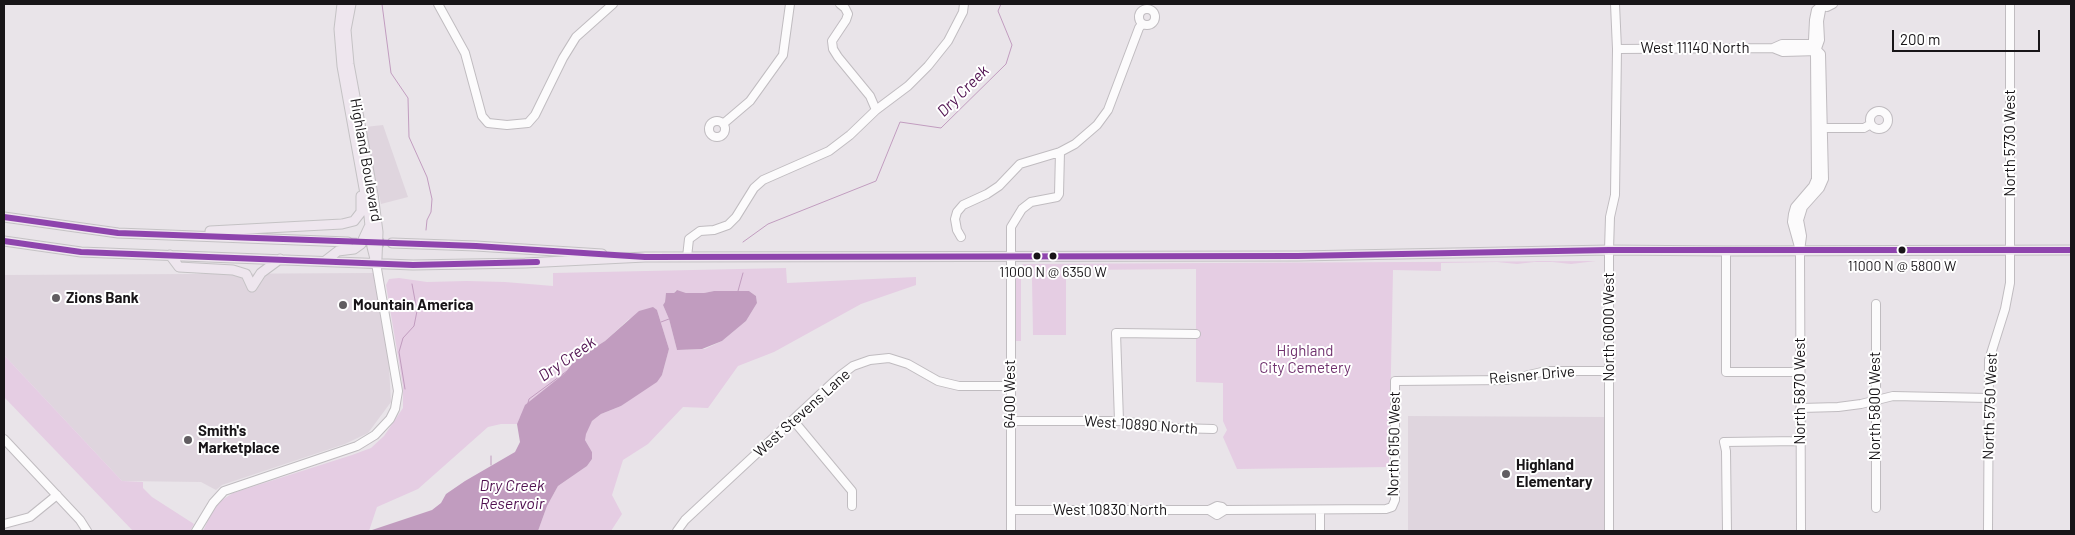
<!DOCTYPE html>
<style>
body{margin:0}
#map{position:relative;width:2075px;height:535px;overflow:hidden;background:#e9e4e9;font-family:Barlow,sans-serif}
canvas{display:block}
.frame{position:absolute;inset:0;border:5px solid #181518;pointer-events:none}
.scale{position:absolute;left:1892px;top:30px;width:148px;height:22px;box-sizing:border-box;border:2px solid #181518;border-top:0;padding-left:6px;font-size:15px;line-height:18px;white-space:nowrap;color:#181518;-webkit-text-stroke:4px #fff;paint-order:stroke}
</style>
<div id="map">
<canvas width="2075" height="535"></canvas>
<div class="frame"></div>
<div class="scale">200 m</div>
</div>
<script>
const ctx = document.querySelector('canvas').getContext('2d');
ctx.lineJoin = 'round';
function paint(path, color) {
  ctx.fillStyle = color;
  ctx.fill(path, 'evenodd');
}
function poly(rows) {
  const path = new Path2D();
  for (const r of rows) {
    if (r.length === 3) {
      path.moveTo(r[0] + r[2], r[1]);
      path.arc(r[0], r[1], r[2], 0, 2 * Math.PI);
      continue;
    }
    path.moveTo(r[0], r[1]);
    for (let i = 2; i < r.length; i += 2) path.lineTo(r[i], r[i + 1]);
  }
  return path;
}
function trace(path, color, width, dash) {
  ctx.strokeStyle = color;
  ctx.lineWidth = width;
  ctx.lineCap = dash ? 'butt' : 'round';
  ctx.setLineDash(dash || []);
  ctx.stroke(path);
}
function write(font, color, halo, rows, align = 'center') {
  ctx.font = font + ' Barlow,sans-serif';
  ctx.lineWidth = 4;
  ctx.setLineDash([]);
  ctx.textBaseline = 'middle';
  ctx.strokeStyle = halo;
  ctx.fillStyle = color;
  for (const [text, x, y, turn = 0] of rows) {
    ctx.save();
    ctx.translate(x, y);
    ctx.rotate((+turn || 0) * Math.PI / 180);
    ctx.textAlign = isNaN(turn) ? turn : align;
    if (halo) ctx.strokeText(text, 0, 0);
    ctx.fillText(text, 0, 0);
    ctx.restore();
  }
}
paint(poly([
 [383,125,408,197,381,204,365,127],
 [373,273,388,349,391,402,368,433,345,444,222,485,216,490,201,482,122,481,4,355,4,275],
 [1408,416,1605,417,1605,531,1408,531]
]), '#dfd5de');
paint(poly([
 [1543,261,1517,264,1497,262,1441,263,1441,271,1393,270,1389,467,1237,469,1223,437,1227,430,1223,421,1223,383,1196,382,1196,269,1078,270,1078,278,1066,278,1066,335,1033,335,1032,278,1021,278,1021,341,1015,341,1015,277,1019,267,1023,264,1596,261,1571,264],
 [786,268,787,283,916,277,916,285,861,304,774,352,738,366,708,408,683,407,648,444,623,460,612,495,622,514,611,531,538,531,547,506,558,486,587,466,592,459,592,452,585,440,585,434,592,421,601,414,621,406,662,375,669,349,657,310,629,319,605,341,575,360,565,373,520,417,517,424,501,424,488,427,418,489,377,507,369,531,203,531,209,518,219,502,233,493,352,455,371,448,384,436,403,408,403,386,386,285,389,279,399,278,427,282,467,281,505,282,553,286,553,273],
 [676,290,686,293,704,293,714,291,749,291,756,296,757,303,746,321,722,341,705,349,677,350,669,319,663,305,665,302,666,294,674,293],
 [4,355,122,481,143,482,143,488,152,497,194,524,190,531,133,531,4,397]
]), '#e5cde3');
paint(poly([
 [677,290,686,293,704,293,714,291,749,291,756,296,757,303,746,321,722,341,702,349,677,350,669,319,663,305,665,302,666,293,674,293],
 [653,307,657,310,669,349,662,375,657,382,621,406,601,414,592,421,586,434,585,440,592,452,592,459,587,466,558,486,547,506,538,531,369,531,432,510,441,503,446,494,465,481,515,452,520,442,517,424,525,405,565,373,575,360,605,341,639,311]
]), '#c19cbf');
trace(poly([
 [382,4,391,73,408,98,409,137,427,177,432,199,431,212,427,220,426,230],
 [743,242,768,224,876,181,900,122,941,128,1006,64,1012,45,998,11,1001,4],
 [738,291,743,273],
 [661,322,669,319],
 [405,389,399,352,403,338,414,326,417,311,412,284],
 [528,403,529,399,567,371],
 [491,456,491,465]
]), '#c19cbf', 1);
trace(poly([
 [348,242,392,243]
]), '#cac5ca', 9, [9, 4.5]);
const minor = poly([
 [438,4,465,53,482,116,488,123,507,125,528,123,535,115,563,58,576,37,613,4],
 [840,4,845,8,848,14,846,20,832,41,833,49,838,57,870,96,876,110],
 [1820,4,1827,7,1833,4],
 [1147,17,8],
 [1818,44,1813,40,1814,20,1816,10,1822,5],
 [1773,48,1782,44,1818,44],
 [1617,49,1773,48,1783,52,1818,51],
 [1879,120,9],
 [717,129,8],
 [723,124,750,101,783,55,790,4],
 [1821,128,1864,128,1871,124],
 [961,237,957,230,955,219,957,212,963,205,987,194,999,186,1020,164,1060,152,1075,144,1097,125,1108,110,1139,28,1142,24],
 [1799,247,1792,222,1793,214,1795,207,1813,186,1816,179,1815,54,1820,40,1819,21,1822,5],
 [1726,251,1726,372,1800,372],
 [687,257,689,239,700,231,714,230,728,225,736,217,754,188,763,180,829,151,850,135,876,110,908,86,928,66,948,41,963,12,964,4],
 [1876,304,1876,508],
 [1801,408,1838,407,1861,404,1893,396,1988,398],
 [793,420,852,491,852,506],
 [1010,421,1119,421,1176,428,1213,429],
 [1119,421,1116,333,1196,334],
 [4,439,80,520,87,531],
 [1011,510,1209,510,1217,506,1222,507,1225,510,1386,509,1392,507,1395,500,1395,381,1507,380,1546,371,1609,371],
 [1209,510,1217,515,1225,510],
 [4,524,30,517,57,495],
 [196,531,213,503,224,491,357,446,375,435,390,419,395,409,398,391,376,263],
 [677,531,685,520,841,375,853,366,870,360,889,358,908,364,938,381,959,386,1010,386],
 [1011,531,1011,227,1022,209,1031,202,1057,197,1059,194,1060,152],
 [1320,531,1320,510],
 [1609,531,1609,250,1610,217,1615,195,1617,49,1615,4],
 [1727,531,1726,451,1724,442,1800,441],
 [1801,531,1800,251,1802,236,1799,220,1803,207,1820,188,1824,179,1821,54,1818,51],
 [1988,531,1989,360,2005,309,2010,283,2010,4]
]);
const major = poly([
 [342,4,339,29,342,66,369,216,372,247,376,263],
 [351,4,346,30,349,64,373,194,378,232,377,258],
 [4,217,118,233,348,242],
 [210,231,342,224,354,221,361,212,361,196],
 [4,241,81,252,413,265,525,263,645,257,1298,256,1609,250,1726,251,2071,250],
 [392,243,476,246,602,254],
 [170,255,179,267,233,270,246,274,252,287],
 [325,261,338,251,354,249,361,244,369,227],
 [252,287,261,273,280,259]
]);
trace(minor, '#c0bcc0', 10);
trace(major, '#c4c2c4', 11);
trace(minor, '#fcfbfc', 8);
trace(major, '#eee6ee', 9);
trace(poly([
 [4,217,118,233,476,246,645,257,1298,256,1609,250,2071,250],
 [4,241,81,252,413,265,537,262]
]), '#8e44ad', 6);
for (const [x, y, r, color] of [
 [1902,250,4.5,"#181518"],
 [1037,256,4.5,"#181518"],
 [1053,256,4.5,"#181518"],
 [56,298,5,"#615d61"],
 [343,305,5,"#615d61"],
 [188,440,5,"#615d61"],
 [1506,474,5,"#615d61"]
]) {
  const dot = new Path2D();
  dot.arc(x, y, r, 0, 2 * Math.PI);
  ctx.fillStyle = color;
  ctx.fill(dot);
  trace(dot, '#fff', 2);
}
write('14px', '#181518', '#fff', [
 ["11000 N @ 5800 W",1902,266],
 ["11000 N @ 6350 W",1053,272]
]);
write('15px', '#181518', '#fff', [
 ["West 11140 North",1695,48],
 ["North 5730 West",2010,143,-90],
 ["Highland Boulevard",366,160,80],
 ["North 6000 West",1609,327,-90],
 ["Reisner Drive",1532,375,-5],
 ["North 5870 West",1800,391,-90],
 ["6400 West",1010,394,-90],
 ["North 5800 West",1875,406,-90],
 ["North 5750 West",1990,406,-88],
 ["West Stevens Lane",802,413,-42],
 ["West 10890 North",1141,425,4],
 ["North 6150 West",1394,444,-89],
 ["West 10830 North",1110,510]
]);
write('bold 15px', '#181518', '#fff', [
 ["Zions Bank",66,298],
 ["Mountain America",353,305],
 ["Smith's",198,431],
 ["Marketplace",198,448],
 ["Highland",1516,465],
 ["Elementary",1516,482]
], 'left');
write('15px', '#70316e', '#fff', [
 ["Highland",1305,351],
 ["City Cemetery",1305,368]
]);
write('italic 16px', '#501150', '#fff', [
 ["Dry Creek",963,91,-45],
 ["Dry Creek",567,359,-35],
 ["Dry Creek",512,486],
 ["Reservoir",512,504]
]);
</script>
